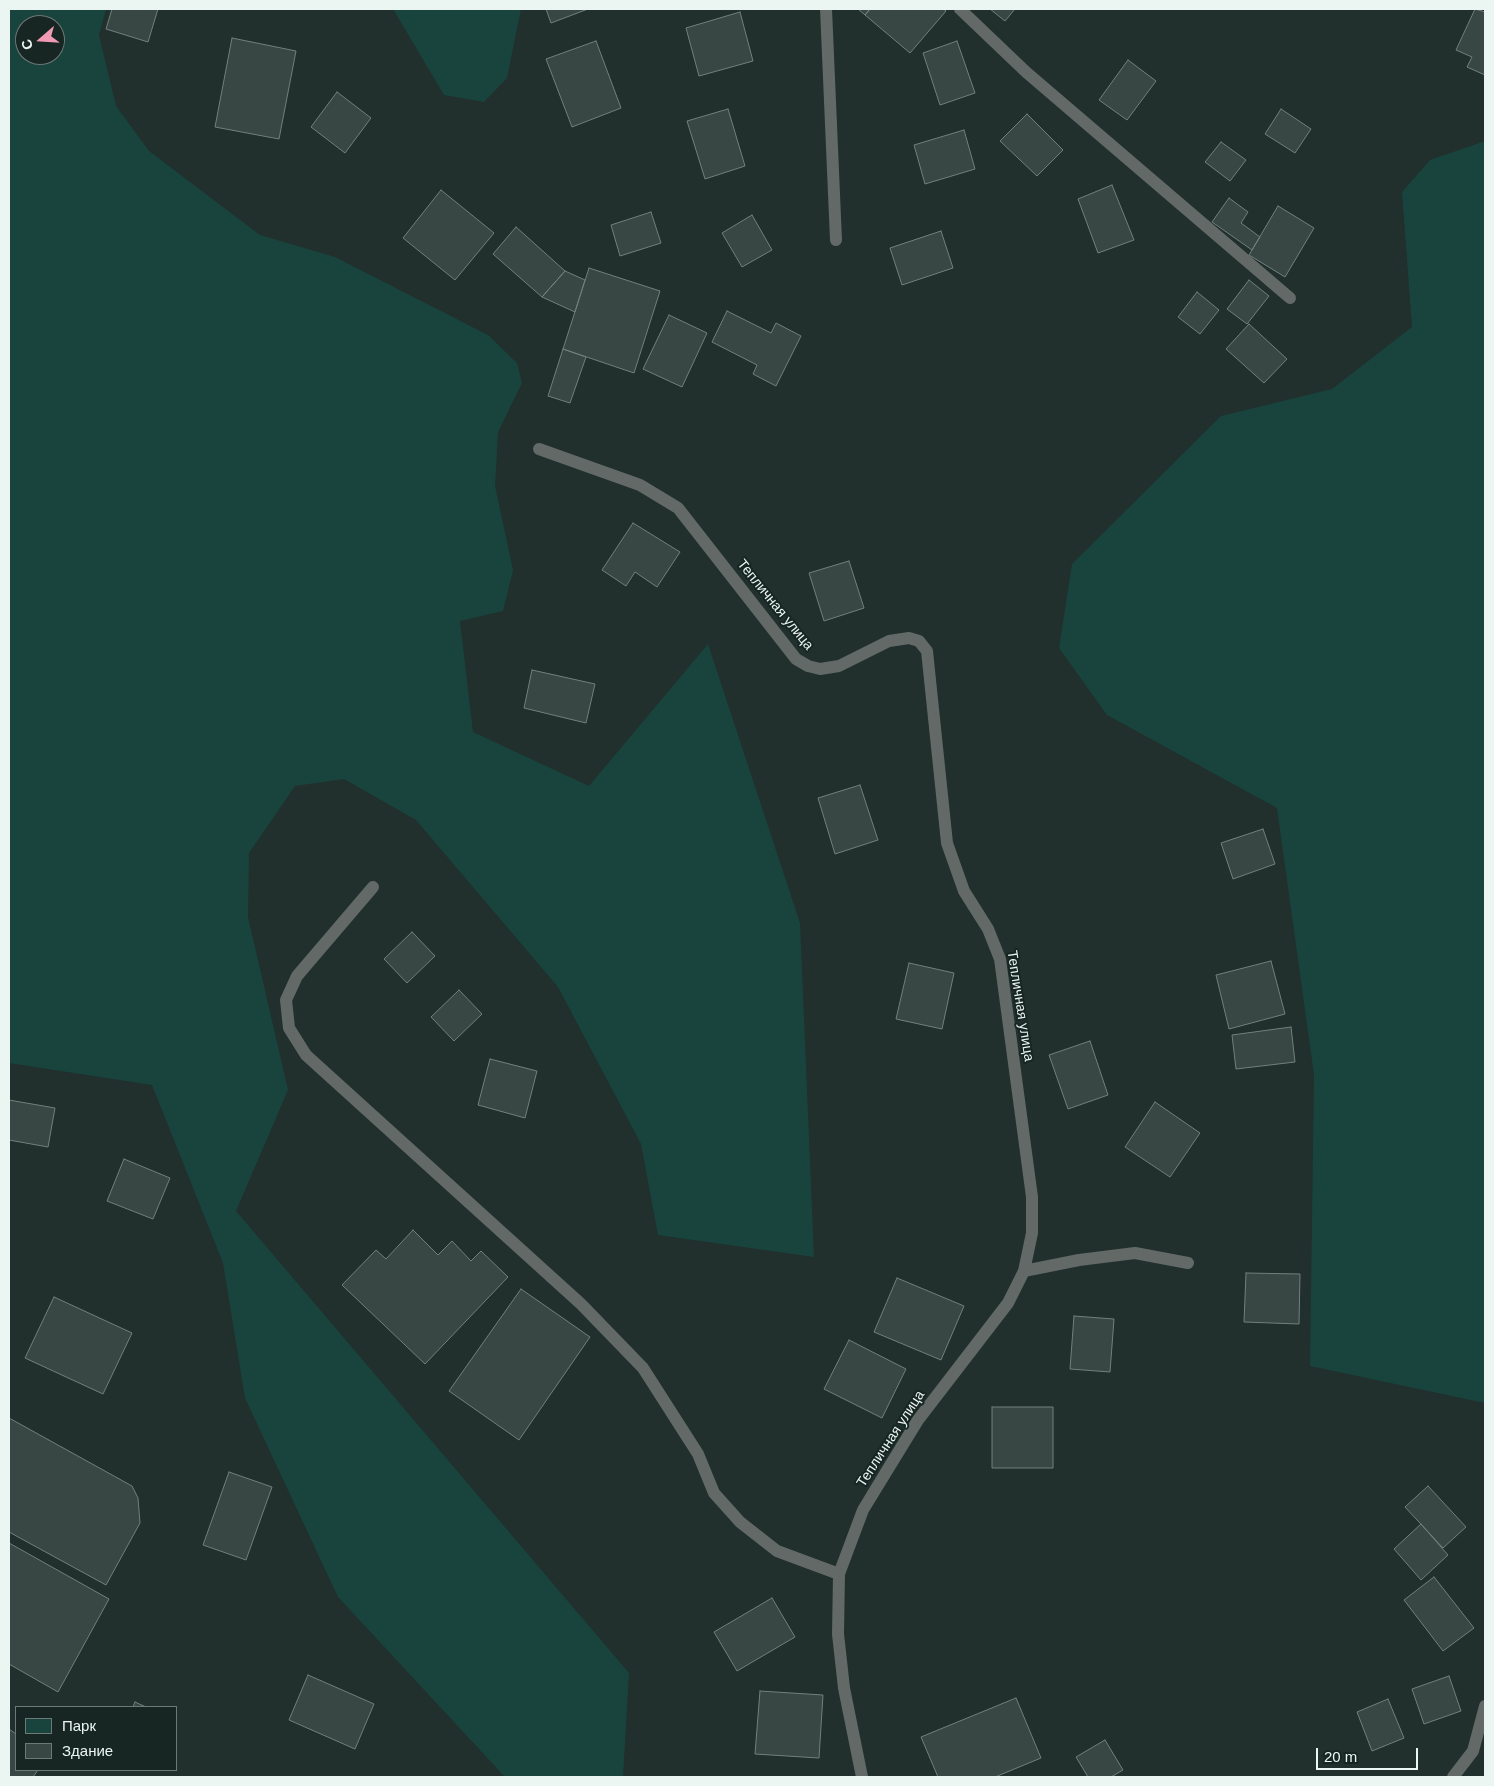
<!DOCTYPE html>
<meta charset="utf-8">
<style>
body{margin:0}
#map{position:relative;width:1494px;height:1786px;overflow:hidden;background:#212f2d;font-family:Helvetica,sans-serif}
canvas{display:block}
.frame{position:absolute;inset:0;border:10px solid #ebf5f2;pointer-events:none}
.legend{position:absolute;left:15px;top:1706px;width:162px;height:65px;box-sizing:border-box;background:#172623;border:1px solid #6c7976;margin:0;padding:6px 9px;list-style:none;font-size:15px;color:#ebf5f2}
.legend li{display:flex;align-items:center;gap:10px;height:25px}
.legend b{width:25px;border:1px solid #6c7976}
.north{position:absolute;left:15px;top:15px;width:50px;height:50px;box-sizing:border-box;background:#172623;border:1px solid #6c7976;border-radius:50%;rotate:251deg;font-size:14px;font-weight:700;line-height:20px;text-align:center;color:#ebf5f2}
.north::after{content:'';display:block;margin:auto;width:18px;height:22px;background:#f19ab3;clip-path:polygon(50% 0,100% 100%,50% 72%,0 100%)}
.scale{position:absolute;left:1316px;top:1748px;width:102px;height:22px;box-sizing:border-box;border:2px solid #ebf5f2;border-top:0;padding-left:6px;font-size:15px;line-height:18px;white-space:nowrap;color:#ebf5f2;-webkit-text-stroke:4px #172623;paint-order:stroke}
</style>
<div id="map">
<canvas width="1494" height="1786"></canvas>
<div class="frame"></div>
<ul class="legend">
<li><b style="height:14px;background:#19443d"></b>Парк</li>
<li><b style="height:14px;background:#384744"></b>Здание</li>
</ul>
<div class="north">С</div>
<div class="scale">20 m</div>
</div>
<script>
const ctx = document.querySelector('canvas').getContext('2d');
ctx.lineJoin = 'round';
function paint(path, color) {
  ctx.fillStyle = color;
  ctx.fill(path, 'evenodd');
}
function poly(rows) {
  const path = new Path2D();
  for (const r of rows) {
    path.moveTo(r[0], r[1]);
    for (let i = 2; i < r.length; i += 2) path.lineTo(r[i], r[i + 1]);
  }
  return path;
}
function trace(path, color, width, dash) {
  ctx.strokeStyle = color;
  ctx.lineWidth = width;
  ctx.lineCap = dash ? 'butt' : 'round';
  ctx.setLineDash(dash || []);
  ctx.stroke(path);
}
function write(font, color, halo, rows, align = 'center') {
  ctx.font = font + ' Helvetica,sans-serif';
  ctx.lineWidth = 4;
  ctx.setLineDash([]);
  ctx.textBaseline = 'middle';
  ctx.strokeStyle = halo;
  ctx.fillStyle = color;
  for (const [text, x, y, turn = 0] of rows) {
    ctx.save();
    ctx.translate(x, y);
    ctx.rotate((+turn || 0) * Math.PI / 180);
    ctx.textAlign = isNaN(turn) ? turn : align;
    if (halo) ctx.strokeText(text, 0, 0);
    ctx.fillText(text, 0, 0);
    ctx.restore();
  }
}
paint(poly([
 [9,9,106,9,99,35,116,106,149,151,260,235,335,257,488,335,517,363,522,383,498,432,495,486,513,570,503,611,460,621,473,732,589,786,708,644,800,923,814,1257,658,1235,641,1144,558,987,416,820,344,779,295,786,249,853,248,917,288,1090,236,1211,629,1673,623,1777,505,1777,338,1597,245,1398,223,1263,152,1085,9,1063],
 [25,25,55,25,55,55,25,55],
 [393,9,521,9,507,78,484,102,444,95],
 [1485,141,1485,1403,1310,1366,1314,1075,1277,808,1107,715,1059,648,1072,564,1221,416,1332,389,1412,327,1402,192,1430,160]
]), '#19443d');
const building = poly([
 [112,9,158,9,148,42,106,29,112,9],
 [546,9,588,9,551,23,546,9],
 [858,9,870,9,865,15,858,9],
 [870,9,943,9,946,11,910,53,865,15,870,9],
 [990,9,1015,9,1005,21,990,9],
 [1475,9,1485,12,1485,75,1467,67,1472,57,1456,50,1475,9],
 [740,12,753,61,699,76,686,28,740,12],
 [232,38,296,51,279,139,215,127,232,38],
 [596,41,621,108,572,127,546,59,596,41],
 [957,41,975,93,940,105,923,53,957,41],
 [1128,60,1156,81,1127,120,1099,100,1128,60],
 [337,92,371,118,345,153,311,127,337,92],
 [728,109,745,166,705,179,687,121,728,109],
 [1281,109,1311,129,1295,153,1265,134,1281,109],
 [1027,114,1063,150,1037,176,1000,141,1027,114],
 [964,130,975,169,925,184,914,145,964,130],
 [1221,142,1246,160,1230,181,1205,162,1221,142],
 [1112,185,1134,240,1098,253,1078,199,1112,185],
 [441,190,494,233,455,280,403,238,441,190],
 [1229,198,1248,212,1241,223,1260,237,1252,250,1212,222,1229,198],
 [1278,206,1314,228,1285,277,1249,255,1278,206],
 [651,212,661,243,620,256,611,225,651,212],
 [752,215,772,250,742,267,722,233,752,215],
 [516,227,565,271,542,297,493,254,516,227],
 [941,231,953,268,902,285,890,248,941,231],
 [589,268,660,291,634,373,563,349,589,268],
 [565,271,585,280,575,312,542,297,565,271],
 [1249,280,1269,296,1247,324,1227,309,1249,280],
 [1197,292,1219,310,1200,334,1178,317,1197,292],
 [727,311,771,333,776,323,801,336,776,386,753,374,757,365,712,342,727,311],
 [669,315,707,333,682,387,643,369,669,315],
 [1249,324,1287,359,1264,383,1226,349,1249,324],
 [563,349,586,357,570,403,548,396,563,349],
 [633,523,680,552,657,587,635,572,626,586,602,570,633,523],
 [849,561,864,608,824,621,809,573,849,561],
 [532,670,595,684,586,723,524,708,532,670],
 [860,785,878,840,835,854,818,798,860,785],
 [1263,829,1275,864,1233,879,1221,843,1263,829],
 [412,932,435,956,407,983,384,959,412,932],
 [1271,961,1285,1014,1229,1029,1216,975,1271,961],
 [909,963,954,973,942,1029,896,1019,909,963],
 [459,990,482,1014,454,1041,431,1017,459,990],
 [1291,1027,1295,1062,1236,1069,1232,1035,1291,1027],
 [1090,1041,1108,1095,1068,1109,1049,1055,1090,1041],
 [490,1059,537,1071,525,1118,478,1105,490,1059],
 [9,1100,55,1108,48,1147,9,1140,9,1100],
 [1155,1102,1200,1133,1170,1177,1125,1147,1155,1102],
 [124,1159,170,1178,153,1219,107,1201,124,1159],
 [413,1230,438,1255,452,1241,471,1261,481,1251,508,1277,425,1364,342,1285,376,1250,386,1259,413,1230],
 [1246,1273,1300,1274,1299,1324,1244,1322,1246,1273],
 [897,1278,964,1306,941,1360,874,1332,897,1278],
 [521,1289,590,1337,519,1440,449,1391,521,1289],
 [54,1297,132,1333,103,1394,25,1358,54,1297],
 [1074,1316,1114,1319,1110,1372,1070,1369,1074,1316],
 [849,1340,906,1369,882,1418,824,1389,849,1340],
 [992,1407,1053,1407,1053,1468,992,1468,992,1407],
 [9,1418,132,1486,138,1498,140,1523,106,1585,9,1532,9,1418],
 [229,1472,272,1487,246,1560,203,1545,229,1472],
 [1428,1486,1466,1527,1443,1548,1405,1507,1428,1486],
 [1421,1524,1448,1555,1421,1580,1394,1549,1421,1524],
 [9,1543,109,1599,58,1692,9,1664,9,1543],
 [1434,1577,1474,1628,1443,1651,1404,1600,1434,1577],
 [772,1598,795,1637,737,1671,714,1632,772,1598],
 [308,1675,374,1704,355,1749,289,1720,308,1675],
 [1449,1676,1461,1711,1424,1724,1412,1689,1449,1676],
 [760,1691,823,1695,819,1758,755,1754,760,1691],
 [1016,1698,1041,1758,995,1777,938,1777,921,1737,1016,1698],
 [1388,1699,1404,1738,1372,1751,1357,1712,1388,1699],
 [135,1702,146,1707,133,1707,135,1702],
 [9,1729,16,1734,16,1770,38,1770,33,1777,9,1777,9,1729],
 [1105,1740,1123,1770,1111,1777,1088,1777,1076,1757,1105,1740]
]);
paint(building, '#384744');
trace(building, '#70817d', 1);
trace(poly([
 [826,9,836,240],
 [960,9,1026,72,1290,298],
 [539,449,640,485,678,508,796,659,808,666,820,669,839,666,889,641,909,638,919,641,927,651,947,843,964,891,988,929,1000,959,1032,1197,1032,1233,1024,1271,1008,1303,918,1420,891,1464,863,1510,839,1574,838,1634,844,1688,862,1777],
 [373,887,297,976,286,1000,289,1028,306,1055,581,1304,643,1368,698,1454,714,1493,740,1522,777,1551,839,1574],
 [1024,1271,1079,1260,1135,1253,1188,1263],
 [1453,1777,1473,1751,1485,1706]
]), '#626967', 12);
write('14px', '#ebf5f2', '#172623', [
 ["Тепличная улица",775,605,51],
 ["Тепличная улица",1020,1006,81],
 ["Тепличная улица",891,1439,-57]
]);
</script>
